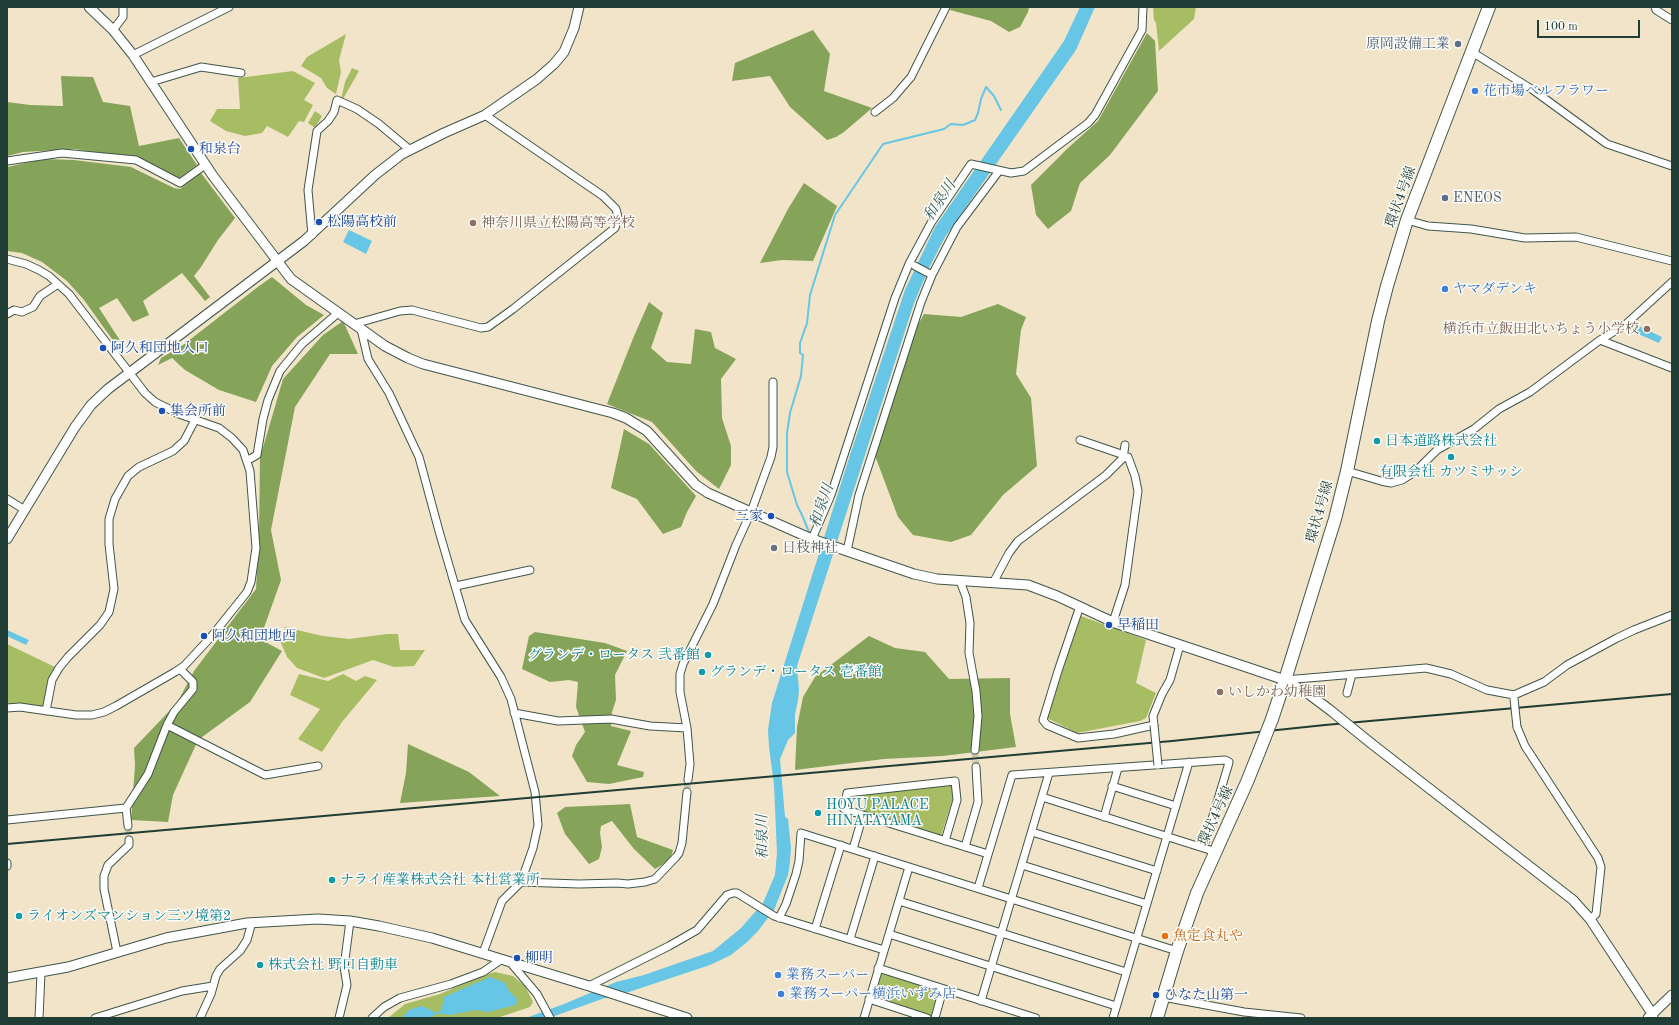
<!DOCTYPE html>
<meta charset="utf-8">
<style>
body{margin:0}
#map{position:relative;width:1679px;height:1025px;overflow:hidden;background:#f2e4c8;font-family:"Old Standard TT",serif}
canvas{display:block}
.frame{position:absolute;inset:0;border:8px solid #1f3d34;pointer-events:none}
.scale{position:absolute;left:1537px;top:20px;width:103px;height:18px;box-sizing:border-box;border:2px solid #1f3d34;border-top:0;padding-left:5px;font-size:12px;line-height:14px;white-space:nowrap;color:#1f3d34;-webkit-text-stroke:3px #fdfcf7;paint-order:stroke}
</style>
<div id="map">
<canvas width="1679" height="1025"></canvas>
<div class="frame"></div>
<div class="scale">100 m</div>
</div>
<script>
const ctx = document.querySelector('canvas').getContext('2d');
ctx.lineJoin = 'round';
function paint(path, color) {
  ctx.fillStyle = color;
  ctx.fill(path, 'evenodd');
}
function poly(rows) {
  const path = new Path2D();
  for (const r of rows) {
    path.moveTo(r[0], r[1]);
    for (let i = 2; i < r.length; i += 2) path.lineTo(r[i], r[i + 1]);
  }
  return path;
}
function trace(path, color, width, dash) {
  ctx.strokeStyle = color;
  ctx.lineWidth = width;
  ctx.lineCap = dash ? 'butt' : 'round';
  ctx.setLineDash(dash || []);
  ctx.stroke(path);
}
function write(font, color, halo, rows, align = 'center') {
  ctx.font = font + ' "Old Standard TT","Noto Serif JP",serif';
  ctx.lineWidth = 3;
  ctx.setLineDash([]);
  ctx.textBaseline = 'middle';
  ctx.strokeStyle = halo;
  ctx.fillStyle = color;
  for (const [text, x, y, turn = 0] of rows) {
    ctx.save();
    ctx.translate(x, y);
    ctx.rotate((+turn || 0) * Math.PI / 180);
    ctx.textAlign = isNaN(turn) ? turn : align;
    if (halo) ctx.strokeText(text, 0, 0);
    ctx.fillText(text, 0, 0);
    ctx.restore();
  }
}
paint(poly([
 [1153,7,1196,7,1194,19,1159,51,1156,23,1154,20],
 [346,34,339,60,341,72,336,94,327,88,321,78,301,66,307,57],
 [352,68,359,71,343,99,341,99,345,82],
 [293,71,315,83,304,100,313,105,304,122,299,121,288,137,267,126,262,133,245,136,226,131,210,121,217,109,240,109,238,78],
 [315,111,322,116,315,128,308,123],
 [1081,616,1146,640,1136,683,1156,693,1146,718,1140,721,1077,733,1047,718],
 [284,627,323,636,349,639,387,634,398,634,400,650,425,650,414,666,394,667,373,660,324,678,297,668,287,657,278,636],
 [7,644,55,667,51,678,44,708,7,706],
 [299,674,328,681,343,674,356,681,365,676,377,680,342,722,322,752,298,739,320,709,290,695],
 [952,785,953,798,941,836,863,812,864,794],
 [495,972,513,976,525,986,533,1002,530,1007,497,1018,388,1018,405,1004,440,994,485,975],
 [880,972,940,990,932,1016,873,997]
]), '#a7bd63');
paint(poly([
 [951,7,1029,7,1028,12,1020,27,1009,32,991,21,950,10],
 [813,30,830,54,824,91,872,108,844,132,836,137,827,140,790,107,770,76,732,81,735,63],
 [1147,33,1155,41,1158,91,1110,155,1080,183,1071,211,1048,229,1036,215,1031,185,1068,148,1098,121],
 [61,76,93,77,103,102,130,106,139,146,179,138,197,165,179,178,140,160,75,149,23,152,7,156,7,102,30,105,63,106],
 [44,159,74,160,131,167,174,188,180,189,201,173,235,218,218,240,201,267,194,276,210,297,205,301,182,273,143,301,149,315,133,322,117,298,99,308,121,342,117,346,84,300,67,281,42,262,22,253,7,251,7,167],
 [804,183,837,206,813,261,782,260,760,263,788,209],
 [272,277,306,305,324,315,297,337,272,366,256,402,219,390,185,370,172,358,158,365,161,358,183,345,259,286],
 [649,302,663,313,651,348,667,362,691,364,695,329,711,332,715,348,736,359,721,379,722,418,731,446,731,465,719,489,696,471,652,422,607,404,634,336],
 [998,304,1026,317,1021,330,1016,374,1031,398,1037,466,1003,495,971,535,951,542,913,535,898,517,874,453,903,351,924,314,961,317],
 [343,321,358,354,330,354,295,407,271,530,281,580,260,639,282,651,250,702,198,740,173,795,168,822,131,820,135,765,134,748,177,703,194,671,256,589,259,534,260,458,283,379,323,335],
 [624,429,649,444,696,496,687,512,681,527,663,534,637,499,611,488],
 [535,632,605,643,627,651,615,675,616,700,612,712,611,726,631,731,617,765,644,772,643,777,609,784,587,782,572,756,576,745,585,732,576,707,578,682,569,680,550,682,522,669,529,636],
 [869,636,895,648,925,652,949,679,1010,678,1010,714,1016,747,943,756,884,759,795,770,797,727,803,697,815,677],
 [408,744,469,772,500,796,400,803,406,773],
 [630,804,637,837,673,850,670,860,655,869,634,849,612,821,601,826,600,833,602,847,599,859,589,864,565,834,557,813,565,807]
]), '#85a459');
paint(poly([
 [1080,7,1095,7,1076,50,945,237,929,268,914,303,797,666,799,690,798,700,795,714,795,733,788,740,780,759,785,817,788,819,791,848,790,862,788,875,774,910,758,931,746,943,731,955,710,965,629,992,602,999,549,1018,526,1018,564,1004,616,982,644,975,713,951,741,928,763,903,775,875,777,853,774,785,769,747,768,730,772,703,850,455,905,290,935,227,1064,41],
 [349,230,372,241,366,254,343,242],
 [1639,326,1662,337,1659,343,1636,333],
 [7,630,29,640,26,645,7,636],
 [490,977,505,983,509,991,518,1000,515,1005,488,1012,475,1010,450,1015,436,1013,439,1013,442,1007,444,997],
 [422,1006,433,1011,433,1016,429,1018,402,1018,409,1010]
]), '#67c5e5');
trace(poly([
 [809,532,802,515,797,505,787,472,787,433,790,413,801,376,803,355,800,353,800,343,807,323,810,295,835,215,883,144,944,129,951,124,963,125,975,120,978,113,981,99,986,87,994,96,1001,110],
 [431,1014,439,1013]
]), '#67c5e5', 2);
trace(poly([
 [975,750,976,767],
 [687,792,688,780],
 [128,826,129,840]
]), '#c8c3aa', 7, [7, 3.5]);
const minor = poly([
 [1655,7,1656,10,1672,20],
 [113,30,123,17,123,7],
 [1472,52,1533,90,1607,144,1672,166],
 [133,55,229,7],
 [151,82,201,67,241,73],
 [875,112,893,98,911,77,946,7],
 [7,161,62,153,136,160,180,183,205,165],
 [1407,220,1428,226,1471,229,1525,238,1576,237,1672,261],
 [312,235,308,190,317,131,328,121,334,112,337,100,357,109,379,124,410,150],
 [7,259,26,264,39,270,49,276,69,294,145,393,155,402,179,414,219,428,232,438,243,450,250,471,256,548,251,582,247,592,211,637,184,666,175,672,116,706,104,712,92,715,76,715,20,707,7,708],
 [915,266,932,275],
 [7,314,14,310,22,312,33,307,40,296,58,284],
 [354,324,400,311,412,310,481,328,488,327,513,309,615,228,618,217,616,209,603,196,485,115],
 [361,329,368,359,389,393,419,457,439,531,465,620,501,677,511,699,535,792,538,825,533,848,521,882,502,901,483,953],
 [1600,340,1672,368],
 [1080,440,1124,455],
 [1123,458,1125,445],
 [248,460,257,455,263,419,268,400,280,371,302,344,338,313],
 [1347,471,1381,481,1391,483,1402,480,1416,471,1437,450,1474,429,1499,409,1530,392,1600,340,1625,325,1672,282],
 [7,499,25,510],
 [812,539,831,495,895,298,909,264,931,223,971,164,1011,173,1024,171,1088,123,1095,115,1142,30,1143,7],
 [847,551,859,495,921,302,932,275,957,227,999,171],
 [960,581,966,597,970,623,969,653,976,691,978,716,975,750],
 [993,583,1009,553,1018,541,1106,475,1123,458,1128,457,1135,476,1138,491,1125,585,1113,622],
 [456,586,530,570],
 [1080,606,1058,671,1043,720,1047,725,1078,738,1114,734,1154,725,1153,716,1162,694,1170,680,1180,645],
 [1285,680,1426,668,1451,674,1487,690,1514,695,1544,682,1567,665,1617,638,1634,630,1672,615],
 [1347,693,1352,674],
 [46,711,52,680,59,668,68,657,100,625,109,612,114,589,109,544,109,519,115,499,128,476,139,467,173,451,184,441,195,420],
 [514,713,558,721,611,719,650,726,687,728],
 [167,725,265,775,318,766],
 [1517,727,1525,746,1598,858,1601,867,1596,914,1590,919],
 [688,780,690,764,687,728,680,692,680,674,683,664,713,604,736,545,751,512,771,457,773,447,773,382],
 [1112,786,1176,806],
 [1042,797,1216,852],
 [126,808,128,826],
 [863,815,844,809,847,793,955,781,957,800,945,841],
 [1104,817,1118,768],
 [7,820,126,808,148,774,167,725,174,712,193,689,193,682,180,669],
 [1032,832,1157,871],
 [965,847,978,802,976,767],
 [853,849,863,815,988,854],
 [7,863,7,866],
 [1022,865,1147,904],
 [521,882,579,884,617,883,628,884,645,882,655,879,676,857,679,853,682,843,687,792],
 [978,888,1012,775,1225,760,1229,762,1228,766,1205,842],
 [899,901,1126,972],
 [779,918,786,904,796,874,799,861,801,833,1177,951],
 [815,929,841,845],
 [889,934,1116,1006],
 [850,939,875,856],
 [117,952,104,889,104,876,108,865,129,845,129,840],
 [510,962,537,994,550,1018],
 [878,968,1036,1018],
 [589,986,669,946,697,930,727,895,733,893,737,893,774,916,884,950],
 [1163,997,1244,1012,1301,1018],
 [869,999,927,1018],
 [981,1001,1049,773],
 [39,1018,41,973],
 [95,1018,182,991,213,986],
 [200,1018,211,994,216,976,220,969,240,951,247,940,252,922],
 [339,1018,347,985,344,967,350,921],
 [372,1018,384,1007,400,998,451,984,483,972,502,959],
 [864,1018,909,867],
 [935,1018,943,989],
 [1113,1018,1189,762]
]);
const tertiary = poly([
 [89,7,113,30,133,55,213,176,291,279,385,346,408,358,423,364,613,413,626,418,647,431,685,473,696,485,708,493,812,539,914,574,937,579,1028,585,1057,596,1115,623,1285,680,1310,695,1330,710],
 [7,539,75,427,91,405,108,389,304,241,375,175,402,154,444,133,485,115,537,79,554,64,564,52,574,28,579,7],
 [1372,744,1573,900,1590,919,1653,1015],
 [7,978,68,967,166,938,247,923,318,919,350,921,379,926,432,938,589,986,687,1018],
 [1648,1018,1672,995]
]);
const primary = poly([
 [1272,719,1285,680,1335,519,1347,471,1378,321,1387,286,1407,220,1489,7],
 [1157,1018,1177,951,1197,893,1247,782,1259,752]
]);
trace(minor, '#3f564a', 9);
trace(tertiary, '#3f564a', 11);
trace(primary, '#3f564a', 14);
trace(minor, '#fff', 7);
trace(tertiary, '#fff', 9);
trace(primary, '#fff', 12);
trace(poly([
 [7,844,1172,741,1325,725,1672,694]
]), '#1f3d34', 2);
const minorBridge = poly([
 [1514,699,1517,727],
 [1154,725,1158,765]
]);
const tertiaryBridge = poly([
 [1330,710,1372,744]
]);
const primaryBridge = poly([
 [1259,752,1272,719]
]);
trace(minorBridge, '#3f564a', 9, []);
trace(tertiaryBridge, '#3f564a', 11, []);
trace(primaryBridge, '#3f564a', 14, []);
trace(minorBridge, '#fff', 7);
trace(tertiaryBridge, '#fff', 9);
trace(primaryBridge, '#fff', 12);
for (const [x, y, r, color] of [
 [1458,44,4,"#5c6f8a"],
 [1475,91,4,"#3f7fe0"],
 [191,149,4,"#1a4fb4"],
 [1445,198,4,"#5c6f8a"],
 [319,222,4,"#1a4fb4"],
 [473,223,4,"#8d6e63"],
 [1445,289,4,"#3f7fe0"],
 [1647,329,4,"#8d6e63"],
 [103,348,4,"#1a4fb4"],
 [162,411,4,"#1a4fb4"],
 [1377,441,4,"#0f9aa8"],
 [1451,457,4,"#0f9aa8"],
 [771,516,4,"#1a4fb4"],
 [774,548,4,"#6b7280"],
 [1109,625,4,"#1a4fb4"],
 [204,636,4,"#1a4fb4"],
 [708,655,4,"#0f9aa8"],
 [702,672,4,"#0f9aa8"],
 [1220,692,4,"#8d6e63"],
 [818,813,4,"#0f9aa8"],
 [332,880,4,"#0f9aa8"],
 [19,916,4,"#0f9aa8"],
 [1165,936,4,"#e8710a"],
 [517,958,4,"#1a4fb4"],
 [260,965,4,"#0f9aa8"],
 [778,975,4,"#3f7fe0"],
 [781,994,4,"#3f7fe0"],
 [1156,995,4,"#1a4fb4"]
]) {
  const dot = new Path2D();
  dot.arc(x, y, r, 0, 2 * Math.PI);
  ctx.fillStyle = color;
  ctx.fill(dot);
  trace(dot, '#fdfcf7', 1.5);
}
write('14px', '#4e5e75', '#fdfcf7', [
 ["原岡設備工業",1450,44],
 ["ENEOS",1453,198,"left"]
], 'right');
write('14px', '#366cbe', '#fdfcf7', [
 ["花市場ベルフラワー",1483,91],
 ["ヤマダデンキ",1453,289],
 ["業務スーパー",786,975],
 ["業務スーパー横浜いずみ店",789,994]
], 'left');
write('14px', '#164399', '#fdfcf7', [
 ["和泉台",199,149],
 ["松陽高校前",327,222],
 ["阿久和団地入口",111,348],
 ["集会所前",170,411],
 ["三家",763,516,"right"],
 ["早稲田",1117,625],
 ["阿久和団地西",212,636],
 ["柳明",525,958],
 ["ひなた山第一",1164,995]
], 'left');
write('14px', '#1f3d34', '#fdfcf7', [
 ["環状4号線",1401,197,-70],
 ["環状4号線",1320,512,-74],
 ["環状4号線",1216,816,-65]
]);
write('14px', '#785e54', '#fdfcf7', [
 ["神奈川県立松陽高等学校",481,223],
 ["横浜市立飯田北いちょう小学校",1639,329,"right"],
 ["いしかわ幼稚園",1228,692]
], 'left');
write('14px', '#0d838f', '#fdfcf7', [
 ["日本道路株式会社",1385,441],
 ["有限会社 カツミサッシ",1451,472,"center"],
 ["グランデ・ロータス 弐番館",700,655,"right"],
 ["グランデ・ロータス 壱番館",710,672],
 ["HOYU PALACE",826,805],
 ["HINATAYAMA",826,821],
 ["ナライ産業株式会社 本社営業所",340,880],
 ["ライオンズマンション三ツ境第2",27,916],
 ["株式会社 野口自動車",268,965]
], 'left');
write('14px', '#5b616d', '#fdfcf7', [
 ["日枝神社",782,548]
], 'left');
write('14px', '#c56008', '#fdfcf7', [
 ["魚定食丸や",1173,936]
], 'left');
write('italic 15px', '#315f60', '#fdfcf7', [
 ["和泉川",940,201,-57],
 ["和泉川",822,506,-71],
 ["和泉川",763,837,-91]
]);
</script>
